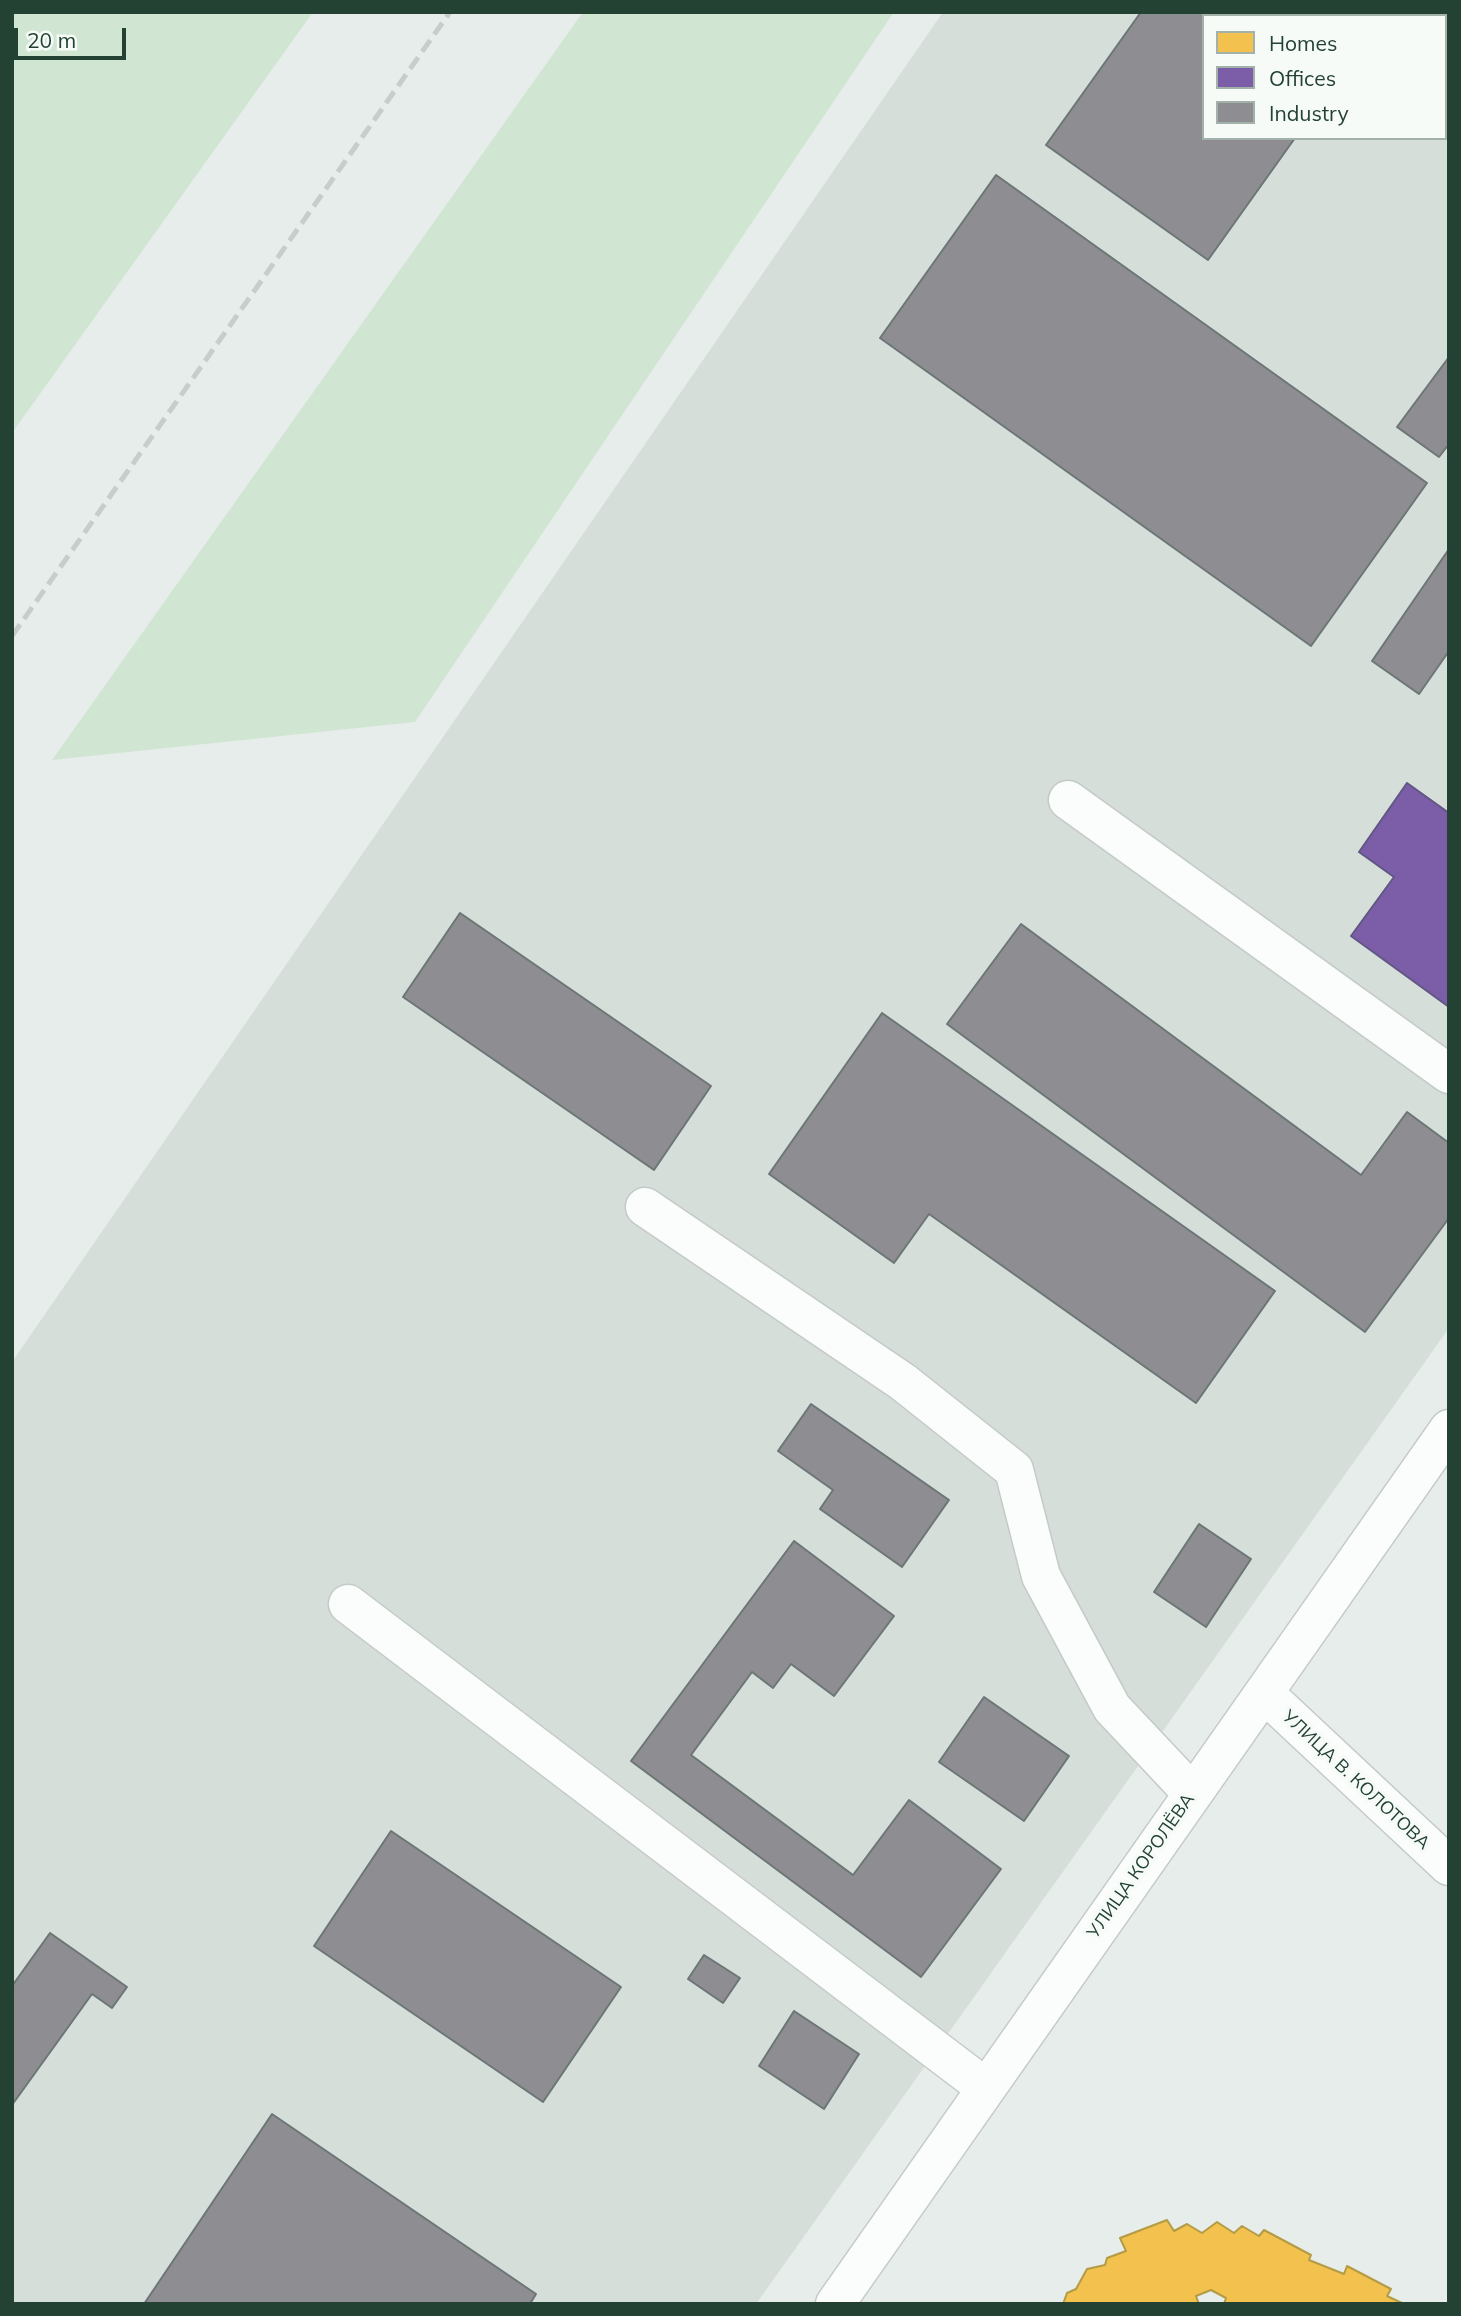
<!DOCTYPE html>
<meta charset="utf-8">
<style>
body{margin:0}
#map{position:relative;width:1461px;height:2316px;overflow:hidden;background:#e7edea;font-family:Mulish,sans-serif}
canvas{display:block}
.frame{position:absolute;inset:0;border:14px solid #234234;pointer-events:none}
.legend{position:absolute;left:1202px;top:14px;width:245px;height:126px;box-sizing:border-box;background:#f6fbf8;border:2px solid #a2b1aa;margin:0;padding:9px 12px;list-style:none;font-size:21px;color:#234234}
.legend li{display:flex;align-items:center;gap:14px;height:35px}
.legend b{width:35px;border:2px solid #a2b1aa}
.scale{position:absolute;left:14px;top:28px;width:112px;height:32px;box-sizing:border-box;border:4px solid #234234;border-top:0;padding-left:9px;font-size:21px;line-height:24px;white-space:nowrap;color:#234234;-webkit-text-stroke:5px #f6fbf8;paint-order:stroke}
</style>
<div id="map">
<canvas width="1461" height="2316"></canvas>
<div class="frame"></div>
<ul class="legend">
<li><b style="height:19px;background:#f2c14e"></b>Homes</li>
<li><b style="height:19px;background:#7b5ea7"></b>Offices</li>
<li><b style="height:19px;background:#8d8d92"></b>Industry</li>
</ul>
<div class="scale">20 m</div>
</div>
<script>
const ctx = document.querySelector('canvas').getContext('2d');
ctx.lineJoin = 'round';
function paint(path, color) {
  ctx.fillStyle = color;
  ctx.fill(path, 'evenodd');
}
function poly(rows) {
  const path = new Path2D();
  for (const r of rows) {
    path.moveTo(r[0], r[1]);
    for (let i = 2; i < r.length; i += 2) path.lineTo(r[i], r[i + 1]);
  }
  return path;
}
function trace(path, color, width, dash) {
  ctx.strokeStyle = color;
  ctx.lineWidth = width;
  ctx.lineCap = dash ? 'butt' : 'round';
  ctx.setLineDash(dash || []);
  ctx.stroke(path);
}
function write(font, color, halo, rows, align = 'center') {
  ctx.font = font + ' Mulish,sans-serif';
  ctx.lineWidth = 7;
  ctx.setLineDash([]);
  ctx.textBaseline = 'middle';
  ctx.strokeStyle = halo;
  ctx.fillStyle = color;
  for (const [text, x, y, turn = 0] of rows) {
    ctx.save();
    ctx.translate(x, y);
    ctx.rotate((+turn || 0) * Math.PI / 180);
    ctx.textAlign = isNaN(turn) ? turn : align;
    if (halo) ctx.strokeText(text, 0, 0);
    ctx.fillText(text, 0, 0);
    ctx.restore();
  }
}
paint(poly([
 [943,12,1449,12,1449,1328,756,2304,12,2304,12,1362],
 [1204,16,1445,16,1445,138,1204,138]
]), '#d5ded9');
paint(poly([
 [12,12,313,12,12,433],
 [583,12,894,12,415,722,52,760]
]), '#d0e6d3');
const homes = poly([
 [1167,2220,1174,2231,1187,2224,1202,2233,1217,2222,1234,2233,1242,2226,1259,2236,1264,2230,1311,2255,1309,2260,1344,2274,1347,2266,1391,2289,1387,2296,1404,2304,1224,2304,1226,2298,1211,2290,1196,2296,1199,2304,1063,2304,1067,2293,1076,2289,1087,2269,1105,2265,1107,2258,1126,2251,1120,2238,1167,2220]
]);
paint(homes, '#f2c14e');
trace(homes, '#b49b46', 2);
const offices = poly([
 [1407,783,1449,813,1449,1007,1351,936,1394,877,1359,852,1407,783]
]);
paint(offices, '#7b5ea7');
trace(offices, '#615684', 2);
const industry = poly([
 [1141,12,1384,12,1382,16,1204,16,1204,138,1295,138,1208,260,1046,145,1141,12],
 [996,175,1427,483,1311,646,880,338,996,175],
 [1449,357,1449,444,1439,457,1397,427,1449,357],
 [1449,549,1449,651,1419,694,1372,661,1449,549],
 [460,913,711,1086,654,1170,403,997,460,913],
 [1021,924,1361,1175,1407,1112,1449,1143,1449,1218,1365,1332,947,1024,1021,924],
 [882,1013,1275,1291,1196,1403,929,1214,894,1263,769,1174,882,1013],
 [811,1404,949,1500,902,1567,820,1509,833,1490,778,1451,811,1404],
 [1199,1524,1251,1559,1206,1627,1154,1592,1199,1524],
 [794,1541,894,1616,834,1696,791,1664,773,1688,752,1672,691,1755,853,1875,909,1800,1001,1869,921,1977,631,1761,794,1541],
 [984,1697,1069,1756,1024,1821,939,1762,984,1697],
 [391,1831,621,1987,543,2102,314,1946,391,1831],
 [50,1933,127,1987,112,2008,92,1994,12,2105,12,1986,50,1933],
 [704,1955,740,1978,723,2003,688,1979,704,1955],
 [794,2011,859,2054,824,2109,759,2066,794,2011],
 [272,2114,536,2294,530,2304,144,2304,272,2114]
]);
paint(industry, '#8d8d92');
trace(industry, '#6d7676', 2);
const minor = poly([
 [1068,800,1449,1074],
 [645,1207,903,1382,1014,1470,1041,1576,1112,1708,1192,1793],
 [348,1604,986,2088],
 [1264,1693,1449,1866],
 [835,2304,1449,1429]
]);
trace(minor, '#c4cac7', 41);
trace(minor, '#fbfcfc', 38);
trace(poly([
 [12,636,450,12]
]), '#c8cdcb', 5, [14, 7]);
write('18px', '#234234', '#f6fbf8', [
 ["УЛИЦА В. КОЛОТОВА",1356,1780,43],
 ["УЛИЦА КОРОЛЁВА",1141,1866,-55]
]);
</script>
